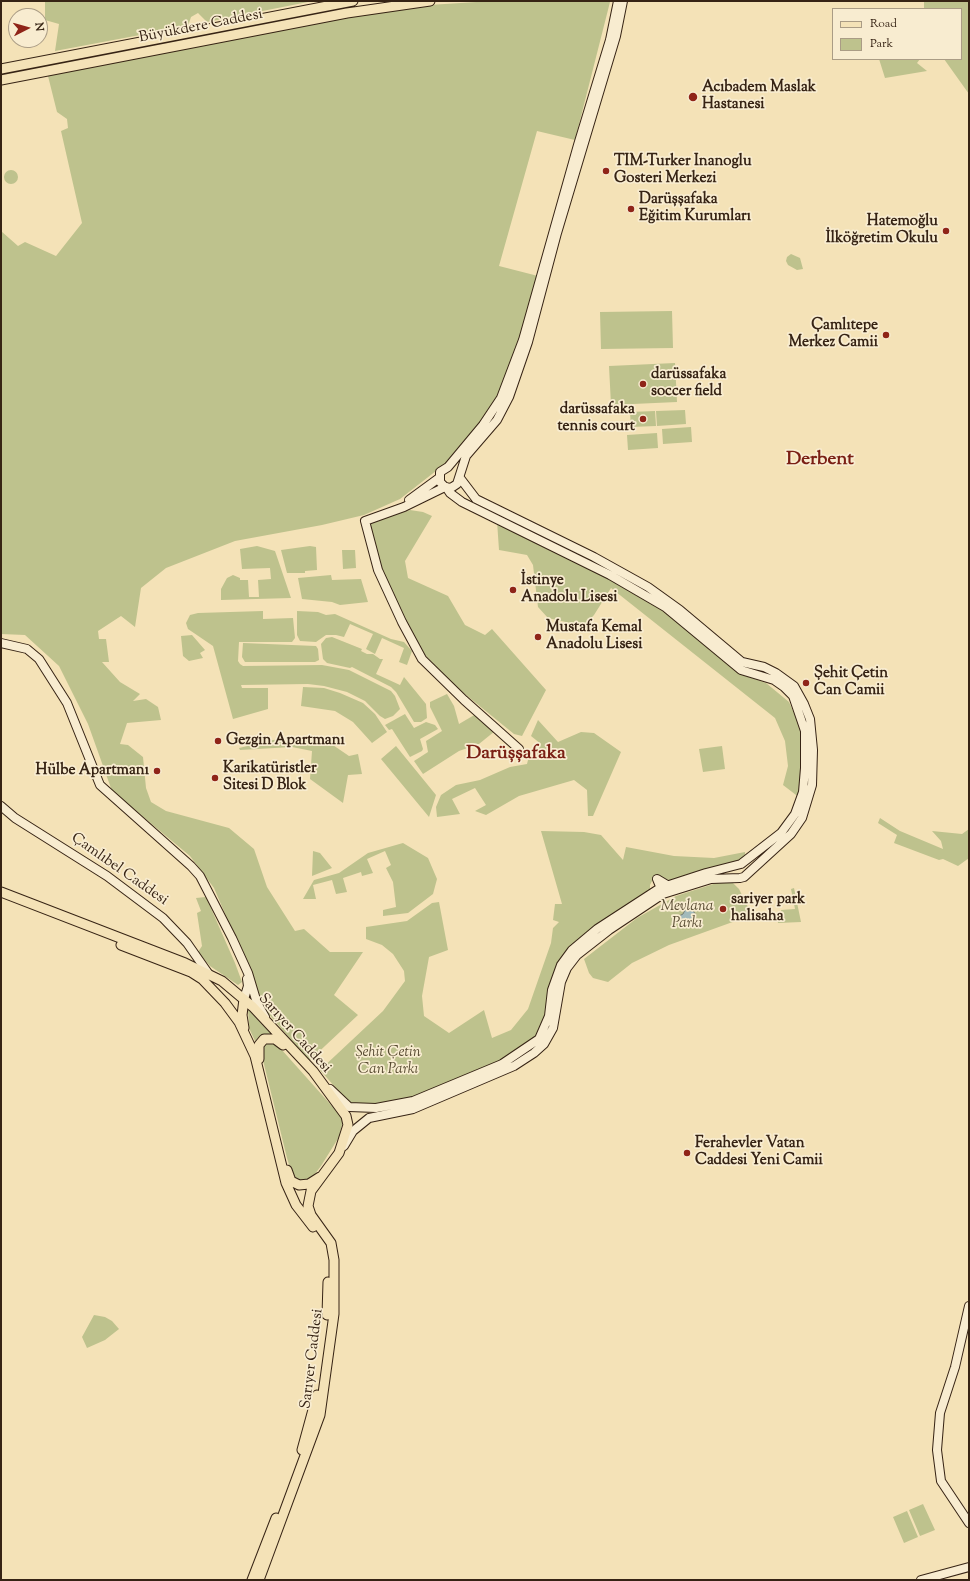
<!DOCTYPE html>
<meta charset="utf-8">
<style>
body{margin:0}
#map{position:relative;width:970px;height:1581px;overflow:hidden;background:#f4e2b7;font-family:"Sorts Mill Goudy",serif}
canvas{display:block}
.frame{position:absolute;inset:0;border:2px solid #362314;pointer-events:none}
.legend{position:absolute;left:832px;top:8px;width:130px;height:52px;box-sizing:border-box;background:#f8ecd0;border:1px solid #aa9c85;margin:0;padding:5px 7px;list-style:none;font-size:12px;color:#362314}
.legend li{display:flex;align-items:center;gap:8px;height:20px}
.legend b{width:20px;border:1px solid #aa9c85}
.north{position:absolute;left:8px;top:8px;width:40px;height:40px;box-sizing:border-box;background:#f8ecd0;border:1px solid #aa9c85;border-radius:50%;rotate:84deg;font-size:11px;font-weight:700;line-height:16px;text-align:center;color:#362314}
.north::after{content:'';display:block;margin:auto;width:14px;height:18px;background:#8f2418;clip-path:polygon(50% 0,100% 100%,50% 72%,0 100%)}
</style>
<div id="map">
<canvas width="970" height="1581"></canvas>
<div class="frame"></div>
<ul class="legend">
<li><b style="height:5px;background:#f4e2b7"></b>Road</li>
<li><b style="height:11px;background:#bec28d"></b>Park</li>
</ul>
<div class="north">N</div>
</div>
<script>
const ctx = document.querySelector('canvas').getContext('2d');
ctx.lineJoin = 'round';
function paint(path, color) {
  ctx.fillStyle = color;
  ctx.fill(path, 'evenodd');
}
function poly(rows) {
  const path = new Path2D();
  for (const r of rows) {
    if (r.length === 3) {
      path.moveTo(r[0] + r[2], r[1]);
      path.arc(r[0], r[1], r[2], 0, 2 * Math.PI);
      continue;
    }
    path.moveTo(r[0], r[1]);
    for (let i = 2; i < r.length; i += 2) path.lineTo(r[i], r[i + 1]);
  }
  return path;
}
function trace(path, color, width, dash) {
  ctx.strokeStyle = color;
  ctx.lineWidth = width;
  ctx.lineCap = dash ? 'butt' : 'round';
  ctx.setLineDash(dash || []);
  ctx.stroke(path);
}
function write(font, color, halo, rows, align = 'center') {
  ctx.font = font + ' "Sorts Mill Goudy",serif';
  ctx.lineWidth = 3.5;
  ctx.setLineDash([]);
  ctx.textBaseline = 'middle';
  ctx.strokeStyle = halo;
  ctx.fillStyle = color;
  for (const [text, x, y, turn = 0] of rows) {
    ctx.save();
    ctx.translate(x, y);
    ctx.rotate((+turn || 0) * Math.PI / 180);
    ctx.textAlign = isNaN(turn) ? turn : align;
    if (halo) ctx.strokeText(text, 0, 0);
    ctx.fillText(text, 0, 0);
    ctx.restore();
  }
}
paint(poly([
 [45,1,313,1,207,22,198,13,191,17,188,26,55,51,59,24,45,20],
 [492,1,610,2,575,140,537,131,499,266,538,276,501,398,450,460,400,499,364,515,322,525,235,541,166,568,141,588,135,627,121,616,98,631,99,639,106,639,109,662,102,662,120,682,140,694,133,701,146,699,158,707,161,720,127,723,120,744,128,745,143,757,146,788,151,802,166,811,229,828,254,849,267,887,295,931,304,929,330,952,363,952,334,995,358,1015,309,1061,267,1012,214,888,190,856,112,791,88,724,59,666,25,635,1,634,1,231,18,246,25,242,56,256,82,223,61,131,68,128,67,119,57,112,48,76,313,23,429,5],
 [924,1,969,1,969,94,944,59,961,59,961,9,924,9],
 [879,59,920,59,917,63,927,71,885,78],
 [11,177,7],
 [791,254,800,258,803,269,797,270,788,265,786,261,787,257],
 [672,311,673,348,601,349,600,312],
 [675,363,677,402,611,405,609,366],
 [685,410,686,424,657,426,656,411],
 [655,411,656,426,631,427,630,412],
 [691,427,692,442,663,444,662,429],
 [657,433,658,448,628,450,627,435],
 [410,510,423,512,432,516,405,561,408,578,448,596,465,625,485,635,492,629,546,690,522,736,514,734,455,686,424,654,404,620,382,573,367,524],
 [497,521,547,543,662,609,700,638,743,675,766,683,789,702,803,733,800,798,783,785,788,766,785,741,775,718,611,588,594,615,584,626,548,618,538,607,533,565,527,555,499,550],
 [257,546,275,551,291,598,221,600,221,589,227,578,233,575,240,578,240,580,248,580,249,597,259,597,258,580,271,579,270,568,242,569,240,549],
 [310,546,316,547,317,570,305,571,305,573,287,573,281,550],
 [342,550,355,550,356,568,343,569],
 [331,575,332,580,361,579,368,602,340,605,332,602,302,599,298,578],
 [263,611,263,619,293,618,295,638,292,642,239,642,238,661,240,664,243,666,322,665,349,670,391,691,395,696,400,709,393,716,385,719,380,716,365,701,347,692,324,686,308,684,241,685,242,688,268,688,268,709,233,719,213,646,188,629,186,623,190,615,198,613],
 [297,611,318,612,326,615,335,614,391,639,404,642,412,651,407,665,399,662,404,648,382,638,375,654,366,649,373,634,350,624,344,637,336,635,326,635,316,642,300,641,297,635],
 [192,635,205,650,200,653,203,658,189,661,183,656,181,636],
 [332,637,362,649,361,651,367,654,373,654,380,659,383,659,376,674,400,685,404,677,426,704,427,718,421,722,414,722,396,692,391,687,352,667,350,668,327,663,323,659,321,644,326,638],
 [243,643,316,646,318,649,319,660,315,662,245,662,242,657],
 [303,687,324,688,340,693,363,703,375,714,387,732,372,743,353,722,335,711,301,706],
 [447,694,454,706,459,724,476,714,495,731,479,744,459,751,423,774,414,761,428,752,426,741,442,731,430,707,430,702],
 [405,714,414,728,426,722,435,725,438,729,420,739,423,749,422,751,410,757,392,729,389,730,385,725],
 [538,720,558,742,581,732,594,733,621,752,593,816,588,816,587,790,574,780,519,796,486,815,475,811,486,805,475,788,452,799,460,814,437,817,436,807,441,795,456,785,480,780,510,767,527,764,528,760,537,752,541,744,531,736],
 [302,737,327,741,349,756,358,754,362,774,348,775,343,803,310,779,312,751,292,747,240,750,239,748,273,740],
 [396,746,436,795,429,817,381,759],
 [722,746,725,769,703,772,699,749],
 [880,818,900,831,943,849,941,841,932,831,962,834,969,829,969,858,958,866,943,859,939,860,894,843,897,835,878,823],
 [541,831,584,832,601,835,623,860,626,847,674,856,714,858,745,852,745,859,673,882,655,875,650,885,650,893,606,918,553,976,541,1030,528,1045,499,1064,407,1100,356,1105,350,1104,320,1070,383,1011,405,981,404,971,393,954,382,945,366,939,366,927,407,921,432,903,439,902,448,950,429,957,422,996,424,1016,449,1033,484,1010,492,1038,511,1030,528,1009,551,943,553,928,559,922,553,920,555,904,562,904],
 [403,843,428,858,437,879,433,894,408,913,383,916,383,910,396,907,393,882,386,868,391,865,385,851,367,859,373,873,362,876,361,872,343,878,347,892,336,894,332,880,313,885,316,899,303,899,314,880,339,873,368,853],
 [313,851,320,853,332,868,312,876],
 [723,881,732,882,739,889,752,915,669,945,632,963,608,982,593,978,589,973,584,959,637,918,676,896],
 [794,888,801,922,778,923,777,915,782,914,781,910,795,909,791,889],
 [206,897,235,963,242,982,238,985,210,966,198,952,202,946,197,913,201,911,196,898],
 [248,1009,258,1019,272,1034,261,1035,255,1041,249,1028],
 [266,1043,272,1043,281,1049,340,1115,343,1121,339,1137,321,1166,311,1179,305,1181,296,1179,292,1174,287,1158,262,1056,263,1045],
 [94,1315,105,1317,112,1321,119,1329,105,1340,87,1348,82,1337],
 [923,1504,935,1530,920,1536,909,1510],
 [907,1511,918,1537,904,1543,893,1517]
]), '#bec28d');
const water = poly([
 [686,908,691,908,696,915,689,925,685,926,679,921,677,917,683,914,686,908]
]);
paint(water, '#a2babb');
trace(water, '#777e78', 1);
const secondary = poly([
 [618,1,610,40,578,145,523,340,501,398,483,425,448,467,440,472,440,482,445,487,451,488,457,484,466,456,497,420,509,397,528,342,557,233,616,36,623,1],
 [445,487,404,507,365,521,378,570,402,622,422,659,464,700,519,749],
 [409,500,439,478],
 [1,643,27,649,39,659,67,703,100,785,191,866,200,876,232,938,248,973,257,1003,265,1017],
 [1,806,15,818,107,876,163,918,187,943,208,973],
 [662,891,657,879,667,885,668,889],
 [244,999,248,986,247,979],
 [330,1089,349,1107,376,1108,413,1101,502,1064,539,1039,549,1016,552,990,561,965,572,950,597,929,660,888,706,873,741,864,781,833,795,814,803,792,805,768,805,731,793,696,784,687,774,680,741,670,665,607,610,575,462,502,450,493,446,487],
 [344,1146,353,1131,369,1118,413,1109,514,1066,534,1053,544,1044,553,1028,561,982,567,968,577,955,609,930,663,894,711,879,740,878,744,877,791,834,802,818,812,785,813,750,810,719,804,704,794,686,776,673,764,667,742,662,680,610,648,587,594,557,476,499,460,478],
 [969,1306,955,1367,940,1413,937,1450,941,1481,969,1523],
 [921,1580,969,1567]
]);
const primary = poly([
 [1,69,353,1],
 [1,80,347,13,430,1],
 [1,892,185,963,222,981,253,1007,313,1071,346,1116,348,1125,339,1153,311,1191,308,1206,311,1215,331,1243,334,1260,334,1314,320,1415,259,1580],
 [121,945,191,972,202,979,225,1003,239,1022,255,1056,286,1183,296,1205,313,1227],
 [244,999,242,1015,244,1028],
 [259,1059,259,1045,264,1039,275,1039,283,1045],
 [287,1170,291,1181,299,1185,309,1184,320,1177],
 [327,1315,328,1282],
 [302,1450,317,1395],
 [252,1580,276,1518]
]);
trace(secondary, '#362314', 10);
trace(primary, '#362314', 11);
trace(secondary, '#f8ecd0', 8);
trace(primary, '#f4e2b7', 9);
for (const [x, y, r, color] of [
 [693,97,5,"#8f2418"],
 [606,171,4,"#8f2418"],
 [631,209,4,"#8f2418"],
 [946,231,4,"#8f2418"],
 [886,335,4,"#8f2418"],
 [643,384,4,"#8f2418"],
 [643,419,4,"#8f2418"],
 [513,590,4,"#8f2418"],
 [538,637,4,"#8f2418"],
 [806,683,4,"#8f2418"],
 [218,741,4,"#8f2418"],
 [157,771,4,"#8f2418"],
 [215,778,4,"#8f2418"],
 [723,909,4,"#8f2418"],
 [687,1153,4,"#8f2418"]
]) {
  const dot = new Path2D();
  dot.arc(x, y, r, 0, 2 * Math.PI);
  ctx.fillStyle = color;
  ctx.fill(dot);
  trace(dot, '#f8ecd0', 1.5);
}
write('15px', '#362314', '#f8ecd0', [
 ["Büyükdere Caddesi",201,27,-11],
 ["Çamlıbel Caddesi",119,870,35],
 ["Sarıyer Caddesi",294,1034,48],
 ["Sarıyer Caddesi",313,1359,-83]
]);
write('bold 15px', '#362314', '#f8ecd0', [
 ["Acıbadem Maslak",702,88],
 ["Hastanesi",702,105],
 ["TIM-Turker Inanoglu",614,162],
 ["Gosteri Merkezi",614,179],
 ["Darüşşafaka",639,200],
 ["Eğitim Kurumları",639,217],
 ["Hatemoğlu",938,222,"right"],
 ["İlköğretim Okulu",938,239,"right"],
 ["Çamlıtepe",878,326,"right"],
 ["Merkez Camii",878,343,"right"],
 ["darüssafaka",651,375],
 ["soccer field",651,392],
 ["darüssafaka",635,410,"right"],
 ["tennis court",635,427,"right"],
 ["İstinye",521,581],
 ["Anadolu Lisesi",521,598],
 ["Mustafa Kemal",546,628],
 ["Anadolu Lisesi",546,645],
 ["Şehit Çetin",814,674],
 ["Can Camii",814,691],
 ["Gezgin Apartmanı",226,741],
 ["Karikatüristler",223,769],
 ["Sitesi D Blok",223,786],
 ["Hülbe Apartmanı",149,771,"right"],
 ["sariyer park",731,900],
 ["halisaha",731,917],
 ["Ferahevler Vatan",695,1144],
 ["Caddesi Yeni Camii",695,1161]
], 'left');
write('italic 15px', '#584b32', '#f8ecd0', [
 ["Mevlana",687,907],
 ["Parkı",687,924],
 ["Şehit Çetin",388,1053],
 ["Can Parkı",388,1070]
]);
write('bold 19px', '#7a1f14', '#f8ecd0', [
 ["Derbent",820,461],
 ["Darüşşafaka",516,755]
]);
</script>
